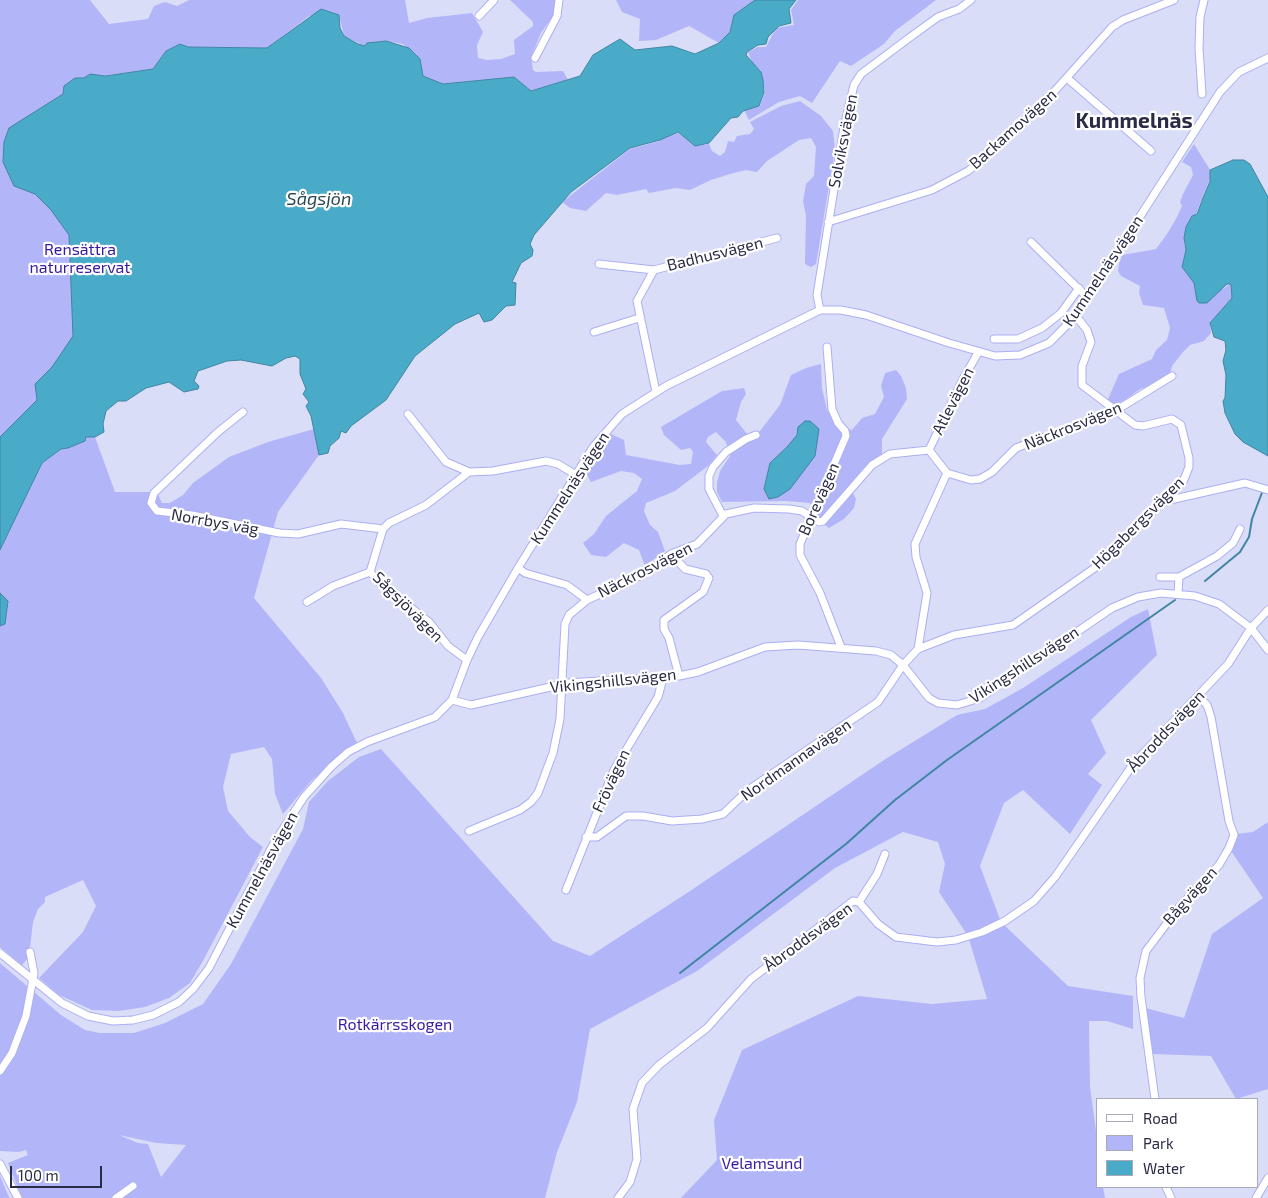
<!DOCTYPE html>
<meta charset="utf-8">
<style>
body{margin:0}
#map{position:relative;width:1268px;height:1198px;overflow:hidden;background:#daddf8;font-family:"Exo 2",sans-serif}
canvas{display:block}
.legend{position:absolute;left:1096px;top:1098px;width:162px;height:90px;box-sizing:border-box;background:#fff;border:1px solid #aaaab5;margin:0;padding:6px 9px;list-style:none;font-size:15px;color:#2a2b45}
.legend li{display:flex;align-items:center;gap:10px;height:25px}
.legend b{width:25px;border:1px solid #aaaab5}
.scale{position:absolute;left:10px;top:1166px;width:92px;height:22px;box-sizing:border-box;border:2px solid #2a2b45;border-top:0;padding-left:6px;font-size:15px;line-height:18px;white-space:nowrap;color:#2a2b45;-webkit-text-stroke:4px #fff;paint-order:stroke}
</style>
<div id="map">
<canvas width="1268" height="1198"></canvas>
<ul class="legend">
<li><b style="height:6px;background:#fff"></b>Road</li>
<li><b style="height:14px;background:#b2b6f9"></b>Park</li>
<li><b style="height:14px;background:#4aabc9"></b>Water</li>
</ul>
<div class="scale">100 m</div>
</div>
<script>
const ctx = document.querySelector('canvas').getContext('2d');
ctx.lineJoin = 'round';
function paint(path, color) {
  ctx.fillStyle = color;
  ctx.fill(path, 'evenodd');
}
function poly(rows) {
  const path = new Path2D();
  for (const r of rows) {
    path.moveTo(r[0], r[1]);
    for (let i = 2; i < r.length; i += 2) path.lineTo(r[i], r[i + 1]);
  }
  return path;
}
function trace(path, color, width, dash) {
  ctx.strokeStyle = color;
  ctx.lineWidth = width;
  ctx.lineCap = dash ? 'butt' : 'round';
  ctx.setLineDash(dash || []);
  ctx.stroke(path);
}
function write(font, color, halo, rows, align = 'center') {
  ctx.font = font + ' "Exo 2",sans-serif';
  ctx.lineWidth = 4.5;
  ctx.setLineDash([]);
  ctx.textBaseline = 'middle';
  ctx.strokeStyle = halo;
  ctx.fillStyle = color;
  for (const [text, x, y, turn = 0] of rows) {
    ctx.save();
    ctx.translate(x, y);
    ctx.rotate((+turn || 0) * Math.PI / 180);
    ctx.textAlign = isNaN(turn) ? turn : align;
    if (halo) ctx.strokeText(text, 0, 0);
    ctx.fillText(text, 0, 0);
    ctx.restore();
  }
}
paint(poly([
 [0,0,90,0,109,24,148,19,154,6,165,2,177,6,189,0,405,0,409,23,427,18,472,13,483,32,477,45,478,58,487,60,501,59,515,54,514,40,533,26,533,22,510,0,557,0,555,13,541,33,531,57,533,70,536,72,563,71,568,80,530,91,514,77,443,84,423,76,420,59,403,44,386,41,367,43,366,46,363,45,344,36,339,15,309,16,267,48,188,47,180,44,166,51,153,69,100,76,171,277,0,476],
 [616,0,755,0,734,15,730,32,719,43,689,26,656,40,639,41,640,19,622,12],
 [798,0,936,0,895,31,884,44,851,66,840,61,812,103,800,96,779,102,749,120,744,110,760,106,765,91,761,71,752,62,748,52,758,47,766,47,776,28,794,25,791,10],
 [800,101,821,116,833,131,835,150,816,264,811,267,805,264,806,216,803,201,806,184,814,176,816,147,811,138,799,140,767,161,757,172,746,170,730,174,711,180,690,190,676,188,649,193,646,189,617,195,606,193,586,211,570,208,562,202,630,149,660,141,662,138,678,133,695,146,709,144,712,151,720,156,725,152,728,141,734,142,737,136,750,134,754,129,750,122,781,106],
 [1194,144,1212,173,1196,214,1192,216,1184,243,1186,250,1182,267,1194,283,1223,289,1231,283,1232,298,1210,323,1211,333,1204,341,1190,345,1183,352,1172,366,1170,374,1157,383,1140,389,1125,400,1113,405,1108,403,1108,399,1119,374,1152,359,1156,350,1167,340,1170,328,1164,308,1143,305,1139,293,1140,286,1121,276,1118,271,1119,264,1122,255,1156,249,1167,234,1177,217,1182,206,1180,202,1183,194,1193,175,1191,167,1182,162],
 [821,364,822,388,827,410,836,424,852,430,862,418,875,414,884,397,881,386,885,373,896,370,901,376,906,388,907,399,882,439,882,454,870,463,849,485,856,499,854,508,844,519,829,528,822,523,810,503,786,501,722,502,717,492,717,483,720,471,730,456,726,442,716,432,708,437,706,442,717,455,708,466,675,491,646,503,644,511,650,525,658,532,665,551,645,566,639,550,624,543,606,557,591,555,583,543,594,534,606,516,637,491,642,479,634,473,621,471,591,482,585,471,597,450,611,434,624,440,626,455,680,465,691,464,693,452,690,448,681,450,664,435,661,427,722,391,744,388,746,394,741,402,736,420,747,434,756,436,780,405,791,375,806,368],
 [314,429,319,455,278,512,254,598,321,678,343,713,357,743,312,780,283,814,275,794,272,759,264,747,231,754,223,787,228,811,250,837,263,847,204,959,190,983,169,998,145,1007,119,1011,92,1010,59,995,39,978,83,932,96,906,83,880,45,897,45,902,38,909,33,922,29,957,22,965,0,947,0,626,5,623,8,601,0,593,0,550,42,463,61,449,68,448,86,437,95,437,115,492,157,492,162,503,170,503,183,495,193,483,229,457,268,442],
 [1148,609,1157,655,1091,720,1106,753,1088,774,1102,785,1070,834,1023,790,1004,803,980,866,1001,922,1068,986,1133,996,1133,1029,1107,1021,1089,1021,1090,1087,1097,1138,1097,1187,1103,1187,1105,1198,681,1198,717,1160,714,1120,742,1050,858,996,932,1004,987,999,968,936,939,892,945,864,938,842,903,832,835,868,697,971,590,1029,577,1102,557,1152,545,1198,22,1198,8,1163,28,1155,26,1150,19,1152,0,1151,0,963,61,1015,85,1030,100,1033,134,1033,165,1023,203,1004,231,964,303,829,309,802,328,781,359,757,381,749,553,941,590,956,690,891,887,758,957,715,985,709,1023,688,1131,617],
 [119,1135,156,1143,186,1145,161,1177,148,1144,138,1143],
 [1268,822,1268,1089,1236,1099,1211,1056,1153,1054,1145,1008,1184,1018,1212,934,1263,898,1231,851,1236,834,1253,832],
 [0,1176,9,1197,10,1198,0,1198]
]), '#b2b6f9');
const water = poly([
 [755,0,796,0,789,9,791,23,779,26,768,37,766,44,758,45,747,52,746,55,761,72,763,80,764,92,759,106,743,111,738,117,731,118,709,143,695,146,678,132,660,140,630,148,571,192,534,235,530,244,533,250,532,256,521,263,512,282,516,283,515,305,506,306,492,320,484,322,479,313,455,324,415,356,386,400,351,426,346,433,341,431,339,438,330,446,328,453,319,455,311,416,306,406,309,402,303,394,306,389,300,374,300,359,295,356,286,358,272,366,241,360,227,361,198,371,194,381,199,386,198,389,184,392,169,382,146,388,126,401,118,401,106,411,103,424,104,432,95,437,86,437,85,441,68,448,61,449,42,463,0,550,0,437,37,400,35,384,52,367,73,336,69,235,51,210,35,194,14,186,3,162,4,142,9,128,63,94,64,86,75,78,84,78,90,74,105,76,153,69,166,51,180,44,188,47,267,48,321,9,339,15,340,28,344,36,358,44,365,46,367,43,386,41,409,48,420,59,423,76,443,84,514,77,531,91,580,76,593,55,620,39,635,50,672,46,695,54,719,43,730,32,734,15,755,0],
 [1233,160,1244,160,1250,164,1268,197,1268,456,1243,442,1235,434,1225,413,1223,401,1225,398,1226,375,1223,361,1226,350,1225,341,1214,337,1210,323,1232,298,1231,284,1227,284,1207,303,1199,303,1197,301,1194,283,1182,267,1186,250,1184,238,1186,227,1192,216,1197,214,1203,198,1210,181,1210,170,1233,160],
 [805,421,810,421,819,429,815,456,790,489,778,497,769,499,764,489,770,463,787,447,797,435,798,427,805,421],
 [0,593,8,601,5,624,0,626,0,593]
]);
paint(water, '#4aabc9');
trace(water, '#4085a1', 1);
trace(poly([
 [1205,581,1240,552,1249,537,1252,519,1263,490],
 [680,973,846,844,895,800,947,760,1175,600]
]), '#4085a1', 2);
const minor = poly([
 [479,16,494,0],
 [535,58,557,16,559,0],
 [1067,78,1151,151],
 [1202,94,1199,48,1200,17,1204,0],
 [828,222,932,190,968,171,981,161,1052,94,1112,27,1123,20,1174,0],
 [1031,242,1087,297],
 [599,264,654,270],
 [820,310,817,295,844,127,854,85,861,74,909,38,938,17,959,9,971,0],
 [594,332,639,318],
 [994,339,1018,339,1042,328,1061,313,1079,288],
 [827,347,832,409,838,423,845,431,846,436,800,544,800,555,820,593,841,647],
 [656,392,637,301,654,270,777,238],
 [243,412,218,432,154,493,151,503,157,511,192,515,279,533,298,534,341,524,383,529],
 [408,414,446,462,469,472],
 [929,450,963,379,978,353],
 [1161,502,1245,483,1268,490],
 [723,516,709,489,709,476,713,467,726,452,746,439,756,435],
 [671,554,685,569,706,574,709,578,703,592,664,620,664,629,669,638,679,676],
 [518,568,525,573,567,585,587,600],
 [1160,577,1179,577,1178,594],
 [1179,577,1217,556,1233,543,1240,529],
 [307,602,333,586,370,572],
 [918,649,927,593,916,557,915,544,947,473],
 [467,660,448,646,429,622,381,584,370,572,383,529,389,523,426,505,469,472,493,471,546,461,558,464,576,475],
 [452,700,471,705,568,683,679,676,698,672,765,647,798,645,876,651,891,655,903,665,929,698,938,703,957,705,980,698,1112,608,1138,597,1161,593,1195,596,1219,604,1251,628,1268,650],
 [469,831,520,810,531,802,538,793,553,753,560,719,565,624,569,615,587,600,646,573,671,554,697,544,726,514,754,508,789,509,802,511,819,522,823,521,872,465,890,454,929,450,947,473,971,480,980,479,992,472,1016,448,1115,411,1172,376],
 [586,837,597,837,626,816,643,816,672,821,702,819,723,814,747,791,878,702,903,665,918,649,954,635,1013,625,1096,567,1183,482,1189,467,1189,458,1181,425,1172,419,1143,426,1135,425,1082,385,1082,366,1091,342,1087,330,1076,316],
 [566,890,614,770,658,697,663,678],
 [859,902,877,874,885,854],
 [0,953,62,1003,88,1016,113,1021,133,1020,153,1015,179,1002,193,989,209,968,274,843,304,797,331,767,348,752,367,742,435,717,452,700,467,660,478,637,518,568,593,447,622,414,666,386,820,310,841,310,866,315,949,343,995,356,1020,355,1049,343,1076,316,1220,92,1239,72,1268,58],
 [0,1071,12,1053,26,1016,34,973,30,952],
 [1155,1099,1141,997,1140,978,1146,951,1180,906,1219,865,1229,848,1234,835,1229,821,1211,717,1207,705,1199,697],
 [0,1164,18,1198],
 [1166,1187,1171,1198],
 [116,1198,133,1186],
 [618,1198,630,1182,637,1159,633,1109,642,1083,659,1065,707,1028,751,979,853,901,859,902,878,924,896,937,937,942,956,940,982,932,1005,921,1034,901,1055,877,1134,763,1228,664,1251,628,1268,610],
 [1256,1198,1268,1178]
]);
trace(minor, '#abaff2', 9);
trace(minor, '#fff', 7);
write('16px', '#2a2b45', '#fff', [
 ["Backamovägen",1013,129,-42],
 ["Solviksvägen",843,141,-79],
 ["Badhusvägen",715,254,-14],
 ["Kummelnäsvägen",1103,271,-56],
 ["Atlevägen",953,401,-63],
 ["Näckrosvägen",1073,426,-22],
 ["Kummelnäsvägen",570,488,-57],
 ["Borevägen",819,499,-66],
 ["Norrbys väg",215,522,10],
 ["Högabergsvägen",1138,523,-45],
 ["Näckrosvägen",645,570,-27],
 ["Sågsjövägen",408,607,45],
 ["Vikingshillsvägen",1024,665,-33],
 ["Vikingshillsvägen",613,681,-6],
 ["Åbroddsvägen",1166,731,-47],
 ["Nordmannavägen",796,760,-35],
 ["Frövägen",611,781,-65],
 ["Kummelnäsvägen",262,870,-61],
 ["Bågvägen",1190,896,-48],
 ["Åbroddsvägen",808,937,-36]
]);
write('16px', '#3819a1', '#fff', [
 ["Rensättra",80,250],
 ["naturreservat",80,268],
 ["Rotkärrsskogen",395,1025],
 ["Velamsund",762,1164]
]);
write('italic 18px', '#2c4a54', '#fff', [
 ["Sågsjön",319,199]
]);
write('bold 21px', '#2a2b45', '#fff', [
 ["Kummelnäs",1134,121]
]);
</script>
